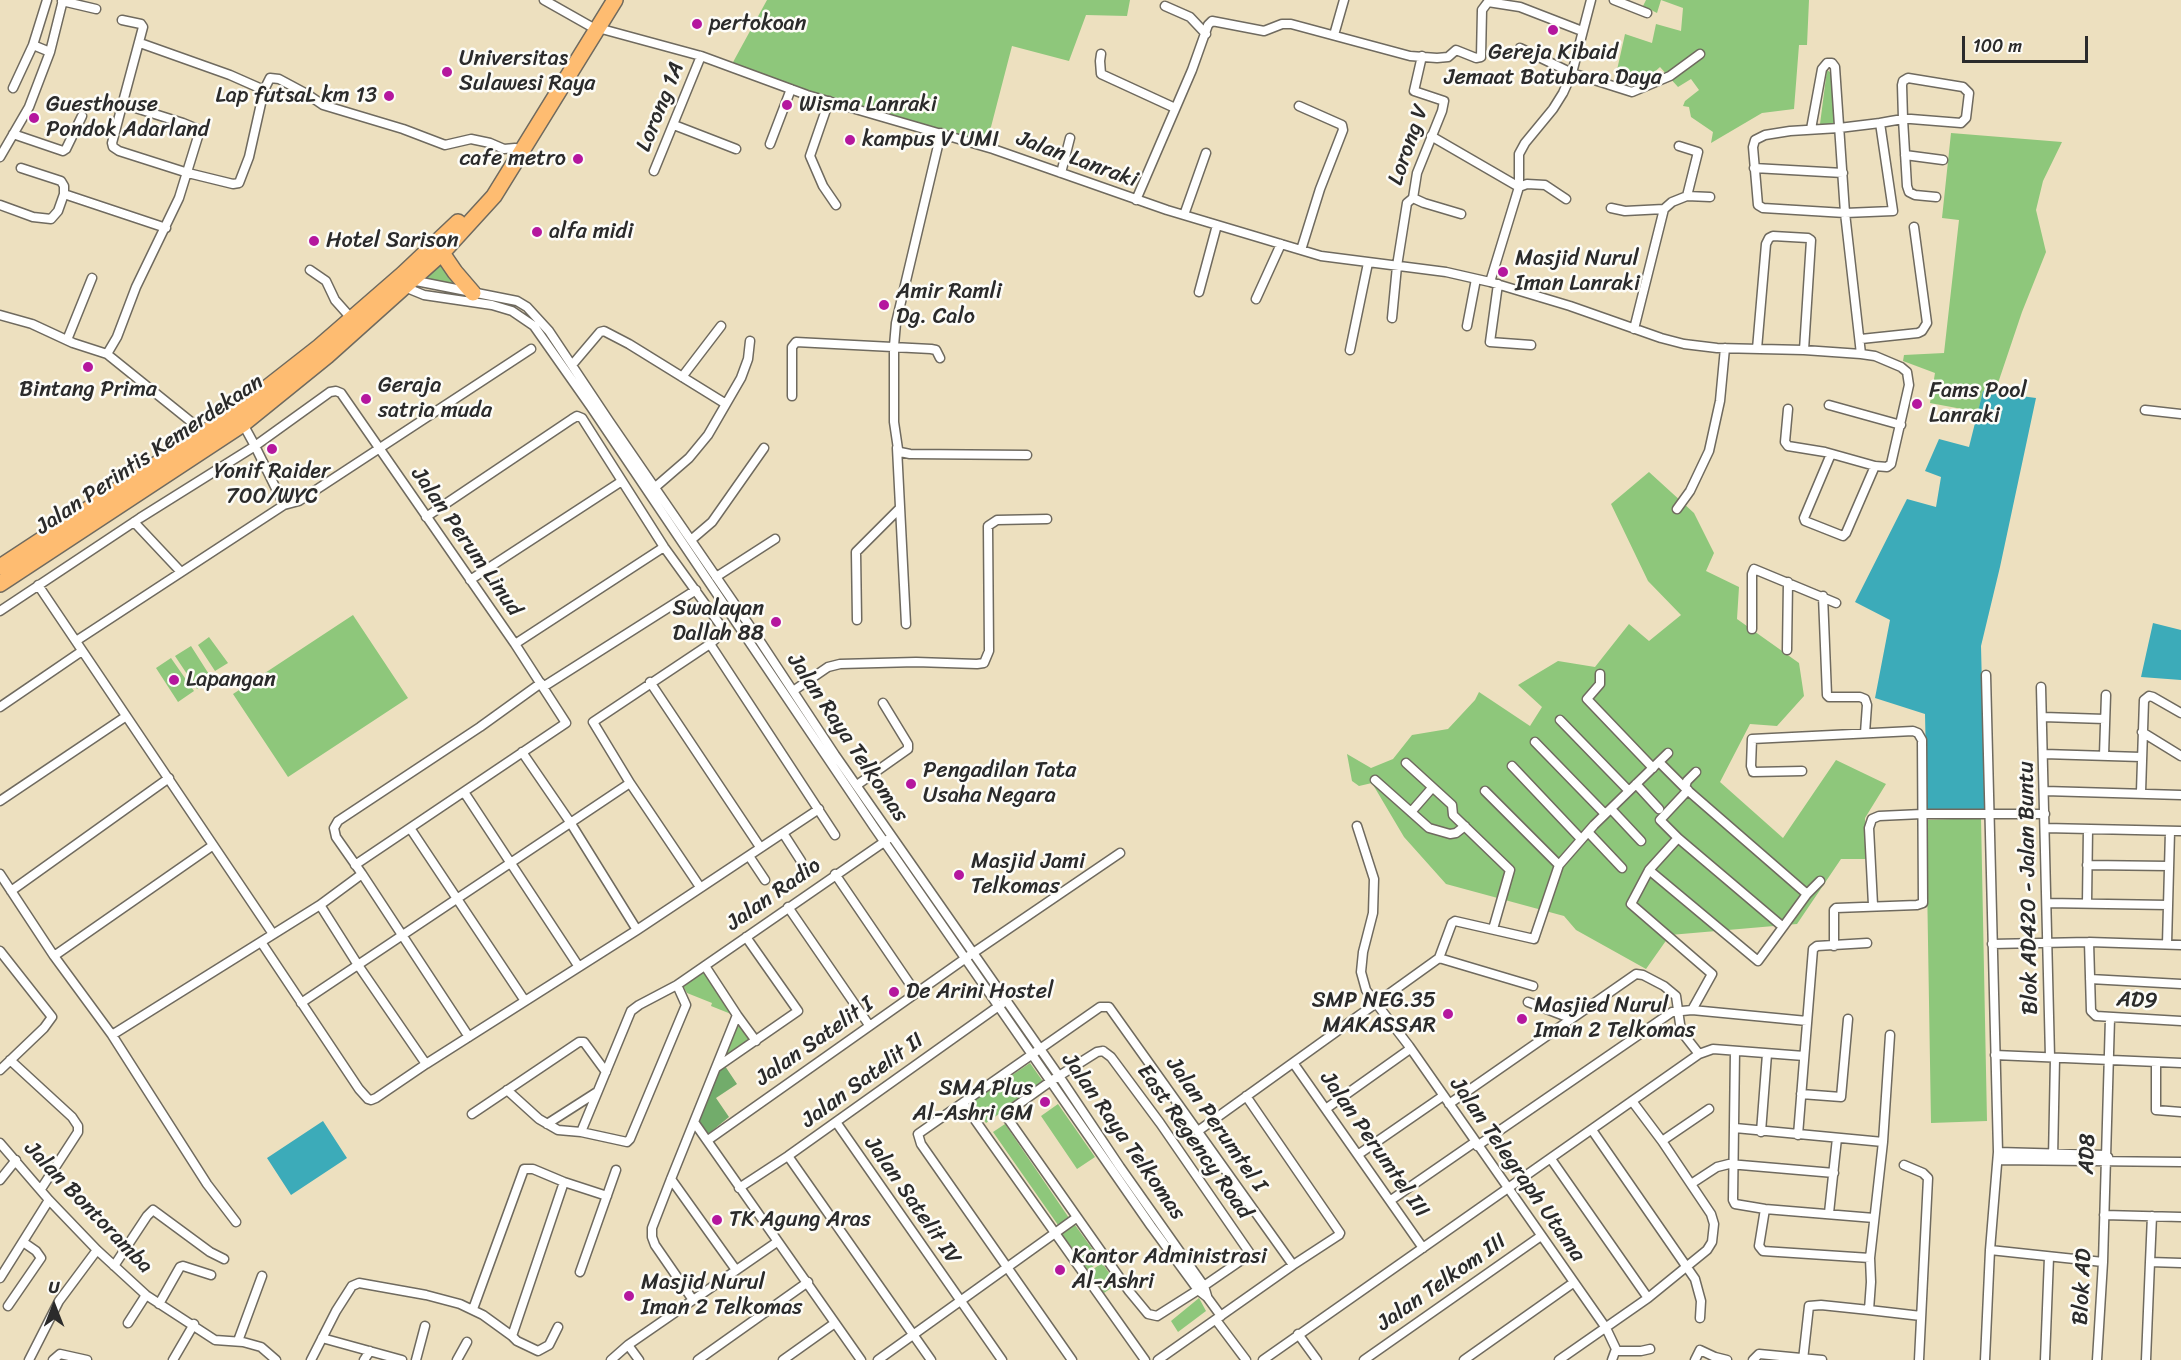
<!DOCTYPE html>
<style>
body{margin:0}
#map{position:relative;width:2181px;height:1360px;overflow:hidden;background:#ede0bf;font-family:Sriracha,sans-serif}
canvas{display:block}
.north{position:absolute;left:24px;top:1276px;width:60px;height:60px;-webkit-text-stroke:4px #fdfcf7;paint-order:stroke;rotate:0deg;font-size:16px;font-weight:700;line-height:24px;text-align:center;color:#2b2b2b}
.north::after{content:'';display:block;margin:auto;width:21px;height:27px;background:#2b2b2b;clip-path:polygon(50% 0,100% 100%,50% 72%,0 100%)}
.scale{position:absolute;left:1962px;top:36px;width:126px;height:27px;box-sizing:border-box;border:3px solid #2b2b2b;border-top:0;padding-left:8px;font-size:18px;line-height:21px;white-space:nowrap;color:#2b2b2b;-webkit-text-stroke:4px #fdfcf7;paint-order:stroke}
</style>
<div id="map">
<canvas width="2181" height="1360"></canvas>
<div class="north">U</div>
<div class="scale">100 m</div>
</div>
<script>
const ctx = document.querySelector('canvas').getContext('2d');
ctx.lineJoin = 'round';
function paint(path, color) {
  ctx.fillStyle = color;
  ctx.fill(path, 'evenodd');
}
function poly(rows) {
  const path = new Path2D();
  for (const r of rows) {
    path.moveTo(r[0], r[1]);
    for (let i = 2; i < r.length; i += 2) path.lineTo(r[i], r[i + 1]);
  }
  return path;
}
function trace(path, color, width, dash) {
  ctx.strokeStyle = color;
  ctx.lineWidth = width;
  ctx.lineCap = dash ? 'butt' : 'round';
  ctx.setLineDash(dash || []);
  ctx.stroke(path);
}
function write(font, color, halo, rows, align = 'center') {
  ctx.font = font + ' Sriracha,sans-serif';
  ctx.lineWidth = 5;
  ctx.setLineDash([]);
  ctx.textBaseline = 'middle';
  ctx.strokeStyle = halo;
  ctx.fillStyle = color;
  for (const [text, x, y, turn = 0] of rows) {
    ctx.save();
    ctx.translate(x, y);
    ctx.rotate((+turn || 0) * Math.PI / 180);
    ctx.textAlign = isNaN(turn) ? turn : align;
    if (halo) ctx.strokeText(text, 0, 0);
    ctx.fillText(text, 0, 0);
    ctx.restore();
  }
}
paint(poly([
 [767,0,1130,0,1127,16,1086,15,1069,61,1012,46,985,150,825,99,732,64],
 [1646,0,1809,0,1807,45,1799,45,1794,109,1762,113,1711,143,1713,132,1691,117,1689,107,1683,106,1685,101,1699,90,1691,79,1678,87,1660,67,1638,87,1617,70,1625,34,1652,43,1656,24,1681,31,1683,8,1661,0,1657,13,1643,6],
 [1827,70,1834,75,1837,124,1820,124],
 [1951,133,2062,142,2043,181,2036,210,2046,252,2022,312,1995,392,1983,391,1978,412,1930,403,1935,373,1903,361,1904,355,1944,353,1959,220,1942,218],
 [438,262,460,290,422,279],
 [1649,472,1694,513,1714,553,1706,571,1739,587,1737,619,1799,663,1804,696,1777,726,1750,724,1720,782,1783,838,1836,760,1886,784,1865,818,1867,859,1841,859,1797,924,1670,935,1646,969,1576,930,1564,916,1446,884,1404,837,1372,783,1359,786,1352,781,1347,754,1371,768,1393,759,1412,735,1448,729,1475,700,1479,692,1530,726,1542,707,1518,685,1558,661,1595,667,1629,624,1649,641,1681,615,1648,581,1611,504],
 [353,615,408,698,288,777,233,694],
 [209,637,228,663,215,671,198,645],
 [191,646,212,679,197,689,175,656],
 [171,658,194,691,178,702,156,668],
 [1981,818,1987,1121,1931,1123,1926,820],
 [704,971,732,1013,731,1014,711,1006,712,1003,687,993,683,986],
 [738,1021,751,1039,723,1058],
 [1030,1063,1044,1083,986,1123,972,1102],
 [1058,1104,1095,1157,1077,1169,1041,1116],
 [1005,1124,1069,1218,1058,1225,993,1132],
 [1075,1225,1101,1261,1088,1270,1062,1234],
 [1102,1263,1117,1284,1104,1293,1089,1272],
 [1199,1298,1206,1311,1178,1332,1171,1321]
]), '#8ec77b');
paint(poly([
 [725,1066,737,1084,716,1098,729,1117,707,1135,697,1122,718,1071]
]), '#72ac6b');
paint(poly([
 [1983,391,2036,398,2000,567,1981,646,1985,811,1927,810,1925,714,1875,698,1890,620,1855,602,1907,499,1936,507,1941,477,1925,471,1939,439,1969,447],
 [2153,623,2181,630,2181,680,2141,677],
 [323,1121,347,1158,291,1195,267,1158]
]), '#3cabb9');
const minor = poly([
 [544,0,590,26],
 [1614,0,1647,13],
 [62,1,96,9],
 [1165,6,1190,17,1206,34],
 [122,20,141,24,143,27,112,143,113,147,119,151,188,173,233,184,239,183,249,157,264,90,230,75,140,43],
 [598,28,701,56,807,95,993,149,1167,210,1321,256,1446,272,1490,282,1570,306,1661,338,1684,344,1717,348,1804,350,1861,354,1875,356,1901,367,1907,372,1909,385,1891,464,1887,467,1875,466,1846,533,1843,536,1805,521,1804,518,1831,454],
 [1334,35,1344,0],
 [33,45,50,52],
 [1520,48,1572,73,1632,92,1670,76,1700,54],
 [1101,54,1100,61,1101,74,1175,108],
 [13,88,33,45,47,0],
 [264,90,270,78,279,79,307,94,323,105,403,129,445,145,471,139,490,143,504,149,515,148],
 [829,101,810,156,823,186,836,205],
 [1299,106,1342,125,1343,130,1320,189,1301,250],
 [1880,123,1839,128,1790,131,1765,135,1755,140,1753,147,1758,205,1763,208,1845,213,1893,211,1880,123,1891,121,1903,119,1911,119,1961,123,1966,118,1969,93,1963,87,1908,78,1903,81,1902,85,1903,119,1907,186,1909,192,1915,195,1936,197],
 [674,125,736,149],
 [1811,129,1822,69,1827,63,1832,63,1835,67,1845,213,1861,354],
 [941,133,896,323,894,346,894,422,898,449,900,452,910,454,1027,455],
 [13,134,63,151,66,149,82,116],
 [1431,136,1519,187,1527,184,1545,185,1566,199],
 [770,144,791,89],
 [1679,146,1698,152,1687,196],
 [1905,155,1943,160],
 [0,157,29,107,50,52,63,0],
 [21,168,61,181,64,186,64,194],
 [1754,168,1843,173],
 [654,171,701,56],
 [1061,173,1070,138],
 [1413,198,1424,203,1461,214],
 [1136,200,1192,70,1208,25,1212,21,1264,31,1282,24,1291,24,1410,56,1437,58,1448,57,1456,50,1476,58,1481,57,1482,10,1488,2,1520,7,1582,31],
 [0,205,33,217,51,219,58,211,64,194,166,228],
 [1611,208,1625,211,1664,209],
 [1184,215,1206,153],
 [310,270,326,281,335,300,351,318],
 [411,280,517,301,527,307,549,331,609,421,754,632,835,755,1059,1076,1120,1167,1204,1286,1207,1296],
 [1490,282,1519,187,1519,154,1525,143,1553,109,1563,93,1572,73,1591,0],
 [1498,284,1490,342,1531,345],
 [402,286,424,295,492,305,512,311,534,326,591,407,874,827,1151,1226,1198,1290,1207,1297,1221,1316],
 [1199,292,1217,225],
 [1256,299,1281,244],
 [0,315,32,324,73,343,107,354,205,433],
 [1392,318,1397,266,1407,203,1413,198,1417,173,1442,111,1444,101,1414,91,1422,56],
 [1467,326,1476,279],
 [1634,329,1664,209,1672,202,1687,196,1710,197],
 [1861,339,1918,333,1922,331,1927,323,1914,227],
 [67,340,92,278],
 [1757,349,1766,244,1769,238,1773,236,1808,238,1811,240,1804,350],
 [1350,350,1368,263],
 [107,354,117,337,136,287,179,198,200,130,183,123,123,104],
 [572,365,600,332,604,331,629,344,726,404],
 [682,377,721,326],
 [792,396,792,347,796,342,931,349,936,350,940,358],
 [1829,405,1901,425],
 [1788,409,1785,442,1788,446,1825,452,1875,466],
 [2145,410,2181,414],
 [897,448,906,624],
 [652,490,689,458,708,435,741,378,748,359,750,341],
 [284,505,299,501,531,349],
 [1677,509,1690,491,1709,451,1720,401,1725,348],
 [426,517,572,419,577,416,582,418,664,547,721,626,719,636,710,644,593,722,630,783,700,887],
 [134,522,181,572],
 [691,540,712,522,764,448],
 [716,577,775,539],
 [470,580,622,481],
 [38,585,273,934],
 [1823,596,1827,695,1829,697,1860,697,1865,699,1867,705,1865,733],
 [0,611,140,518,255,446,330,392,336,391,341,393,515,644,566,723,355,865],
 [857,620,856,552,899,509],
 [1752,629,1752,574,1754,569,1836,603],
 [76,641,284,505,255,446,243,424],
 [515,644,664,547],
 [710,644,835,835],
 [1787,650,1788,582],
 [1600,674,1600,684,1587,699,1653,768],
 [650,682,760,847],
 [543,687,696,590],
 [2041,687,2050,1057],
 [793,691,828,667,840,664,916,662,977,664,984,663,989,651,988,526,997,520,1047,519],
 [0,707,82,651],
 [2043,717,2105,719],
 [1560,720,1629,791],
 [2142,732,2181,756],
 [1535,742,1605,814],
 [522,752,570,822,637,930],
 [2044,754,2141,757],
 [2104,755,2106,695],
 [1659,762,1685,788],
 [1406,763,1452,805,1453,815,1510,870,1493,929],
 [1512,766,1581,839],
 [1802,771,1753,772,1751,766,1752,739,1913,731,1918,733,1922,740,1923,903,1917,905,1836,908,1834,910,1834,946],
 [1696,772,1687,781,1685,788,1807,894,1783,927,1758,961,1649,870,1678,838,1783,927],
 [1375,780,1429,828,1450,834,1456,833,1465,826],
 [1636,784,1659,809],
 [857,785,908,749,908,744,883,703],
 [1485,791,1559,865],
 [2045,791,2181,795],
 [464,792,579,967],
 [2141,792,2144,700,2149,696,2153,697,2181,713],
 [0,801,125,717],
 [1611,809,1641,841],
 [1411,812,1432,788],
 [1357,826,1374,879,1373,913,1363,952,1361,972,1366,990,1409,1046,1606,1328,1616,1349,1612,1360],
 [410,828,525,1001],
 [2045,828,2181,831],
 [1588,832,1622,868],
 [783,833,801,861],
 [1678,838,1660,820,1688,790],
 [749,856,765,880],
 [2087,865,2169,866],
 [1649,870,1631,904,1712,974,1692,1010],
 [0,874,54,956,112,1035,207,1184,236,1222],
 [835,874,916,993],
 [11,891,169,778],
 [1807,894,1820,881],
 [2047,903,2168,905],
 [2087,903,2088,829],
 [320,905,358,965,426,1064],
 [1873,905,1869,828,1872,819,1879,816,1922,814,2045,814],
 [788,907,869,1025],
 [261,942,359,1089,368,1099,371,1100,376,1098,426,1064,637,930,819,809],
 [2089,942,2091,1011,2096,1016,2181,1021],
 [1992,944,2089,942,2181,945],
 [2167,944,2170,831],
 [0,951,52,1017,44,1028,0,1070],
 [54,956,212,846],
 [1439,958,1533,986],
 [2090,979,2181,984],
 [1528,1002,1570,1018],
 [301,1003,630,783],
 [737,1015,756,1041],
 [112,1035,320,905,362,874],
 [469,1037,362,874,336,837,334,828,338,821,480,727,541,683],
 [1103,1051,1111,1057,1160,1123,1249,1252,1246,1257,1198,1290,1157,1316,1148,1314,1129,1291,1006,1116,1009,1111,1051,1081,1097,1052,1103,1051],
 [1735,1051,1733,1200,1735,1204,1765,1209,1874,1218],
 [1995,1055,2181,1063],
 [10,1060,72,1117,78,1126,78,1132,41,1189],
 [2156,1062,2156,1110,2181,1112],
 [1294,1064,1423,1248],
 [717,1067,798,1011,746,937],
 [507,1090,539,1119,558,1130,581,1132,631,1011,639,1005,677,985,887,840],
 [1801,1094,1841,1097,1848,1019],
 [963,1103,1145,1360],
 [1449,1104,1636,974,1643,975,1664,986,1676,996,1681,1031,1699,1054],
 [1327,1108,1410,1049],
 [472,1114,579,1042,584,1042,606,1072],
 [694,1122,861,1360],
 [836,1122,1002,1360],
 [547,1124,597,1092],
 [1735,1128,1883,1142],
 [1592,1130,1695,1279,1701,1301,1700,1318],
 [1198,1131,1439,958,1452,923,1455,921,1534,939,1559,865,1594,825,1668,753],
 [581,1132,627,1142,630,1139,686,1005,677,985],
 [1761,1132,1767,1054],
 [1798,1135,1813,949,1817,946,1867,943],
 [708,1140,973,953,1120,853],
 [1662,1141,1709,1109],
 [0,1143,49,1200,97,1250,146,1295,215,1340,243,1342,261,1347,276,1360],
 [1477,1146,1672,1012,1692,1010,1807,1021],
 [1998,1152,2106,1155,2108,1157],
 [1359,1154,1443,1096],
 [788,1156,931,1360],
 [1551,1159,1648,1298],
 [2053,1159,2055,1058],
 [1998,1160,2181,1162],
 [1904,1165,1923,1173,1928,1178,1919,1360],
 [671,1179,736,1270],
 [0,1180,16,1160],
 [1691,1184,1717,1167,1729,1164,1834,1173],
 [739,1188,788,1156,1003,1003],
 [1391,1200,1475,1142],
 [1765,1209,1759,1246,1763,1251,1870,1258,1871,1282,1869,1310,1821,1305,1809,1306,1803,1360],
 [1829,1213,1837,1138],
 [2104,1215,2181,1217],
 [2152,1216,2150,1262,2181,1263],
 [1990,1250,2103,1262],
 [1870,1258,1883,1142,1890,1035],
 [114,1266,147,1216,153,1210,210,1252,224,1259],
 [580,1272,616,1170],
 [0,1278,49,1200],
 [693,1300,655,1245,652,1237,652,1228,671,1179,737,1015,705,966],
 [159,1304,180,1267,183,1266,211,1275],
 [8,1306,41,1258,36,1251,23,1242],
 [473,1309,524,1169,533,1169,564,1182,607,1196],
 [1869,1310,1921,1316],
 [1216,1320,1246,1360],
 [128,1323,146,1295],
 [1298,1334,1317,1360],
 [512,1336,517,1341,538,1351,549,1345,558,1327],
 [322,1338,402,1360],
 [238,1341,262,1276],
 [628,1345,777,1242],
 [1617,1351,1641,1351,1650,1349],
 [29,1360,59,1301,97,1250],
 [53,1360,60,1354,87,1360],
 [173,1360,194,1324],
 [311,1360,336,1311,352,1286,359,1283,426,1295,460,1304,483,1315,512,1336,564,1182],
 [364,1360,370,1351],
 [416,1360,425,1326],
 [457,1360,467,1342],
 [611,1360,628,1345,639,1360],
 [698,1360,808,1282],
 [783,1360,835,1323],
 [878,1360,1076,1218],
 [1072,1360,921,1144,918,1134,1100,1007,1109,1007,1293,1265],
 [1158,1360,1293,1265,1339,1235,1340,1233,1246,1096],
 [1263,1360,1699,1054,1713,1049,1804,1056],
 [1364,1360,1541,1236],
 [1464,1360,1573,1283],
 [1559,1360,1648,1298,1707,1250,1712,1242,1714,1224,1711,1214,1662,1141,1632,1101],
 [1695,1360,1700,1350,1715,1357,1727,1360],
 [1753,1360,1759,1354,1822,1360],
 [1985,1360,1990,1250,1998,1152,1986,675],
 [2045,1360,2049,1257],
 [2097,1360,2103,1262,2110,1018],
 [2146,1360,2150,1262]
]);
const trunk = poly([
 [442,253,455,272,473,293],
 [0,567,236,412,319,347,403,274,458,222],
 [0,584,243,424,327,356,442,253,494,196,615,0]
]);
trace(minor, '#6f6a5f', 11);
trace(trunk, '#6f6a5f', 18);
trace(minor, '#fff', 8);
trace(trunk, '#febc71', 15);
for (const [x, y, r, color] of [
 [697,24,6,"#b5179e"],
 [1553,30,6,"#b5179e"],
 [447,72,6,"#b5179e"],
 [389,96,6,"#b5179e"],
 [787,105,6,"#b5179e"],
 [34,118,6,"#b5179e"],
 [850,140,6,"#b5179e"],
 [578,159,6,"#b5179e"],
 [537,232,6,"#b5179e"],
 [314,241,6,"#b5179e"],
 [1503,272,6,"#b5179e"],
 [884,305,6,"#b5179e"],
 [88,367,6,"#b5179e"],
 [366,399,6,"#b5179e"],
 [1917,404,6,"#b5179e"],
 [272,449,6,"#b5179e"],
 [776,622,6,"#b5179e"],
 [174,680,6,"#b5179e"],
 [911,784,6,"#b5179e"],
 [959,875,6,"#b5179e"],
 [894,992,6,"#b5179e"],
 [1448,1014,6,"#b5179e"],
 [1522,1019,6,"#b5179e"],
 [1045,1102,6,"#b5179e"],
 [717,1220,6,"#b5179e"],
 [1060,1270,6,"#b5179e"],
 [629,1296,6,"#b5179e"]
]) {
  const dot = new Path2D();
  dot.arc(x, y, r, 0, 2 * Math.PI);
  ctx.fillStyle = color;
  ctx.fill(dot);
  trace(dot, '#fdfcf7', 2);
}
write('22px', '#2b2b2b', '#fdfcf7', [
 ["pertokoan",709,24],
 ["Gereja Kibaid",1553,53,"center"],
 ["Jemaat Batubara Daya",1553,78,"center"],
 ["Universitas",459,59],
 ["Sulawesi Raya",459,84],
 ["Lap futsaL km 13",377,96,"right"],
 ["Guesthouse",46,105],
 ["Pondok Adarland",46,130],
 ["Wisma Lanraki",799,105],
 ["kampus V UMI",862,140],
 ["cafe metro",566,159,"right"],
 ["alfa midi",549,232],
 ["Hotel Sarison",326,241],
 ["Masjid Nurul",1515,259],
 ["Iman Lanraki",1515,284],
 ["Amir Ramli",896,292],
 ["Dg. Calo",896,317],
 ["Geraja",378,386],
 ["satria muda",378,411],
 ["Bintang Prima",88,390,"center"],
 ["Fams Pool",1929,391],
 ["Lanraki",1929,416],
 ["Yonif Raider",272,472,"center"],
 ["700/WYC",272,497,"center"],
 ["Swalayan",764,609,"right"],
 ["Dallah 88",764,634,"right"],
 ["Lapangan",186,680],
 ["Pengadilan Tata",923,771],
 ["Usaha Negara",923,796],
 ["Masjid Jami",971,862],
 ["Telkomas",971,887],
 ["De Arini Hostel",906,992],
 ["SMP NEG.35",1436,1001,"right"],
 ["MAKASSAR",1436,1026,"right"],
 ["Masjied Nurul",1534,1006],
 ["Iman 2 Telkomas",1534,1031],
 ["SMA Plus",1033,1089,"right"],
 ["Al-Ashri GM",1033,1114,"right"],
 ["TK Agung Aras",729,1220],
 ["Kantor Administrasi",1072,1257],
 ["Al-Ashri",1072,1282],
 ["Masjid Nurul",641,1283],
 ["Iman 2 Telkomas",641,1308]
], 'left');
write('22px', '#2b2b2b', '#fdfcf7', [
 ["Lorong 1A",661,107,-68],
 ["Lorong V",1409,145,-71],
 ["Jalan Lanraki",1077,160,20],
 ["Jalan Perintis Kemerdekaan",150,455,-34],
 ["Jalan Perum Linud",466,542,55],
 ["Jalan Raya Telkomas",847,738,56],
 ["Blok AD420 - Jalan Buntu",2029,888,-91],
 ["Jalan Radio",774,895,-35],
 ["AD9",2137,1001,3],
 ["Jalan Satelit I",815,1042,-35],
 ["Jalan Satelit II",863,1081,-36],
 ["Jalan Perumtel I",1216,1125,55],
 ["Jalan Raya Telkomas",1123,1137,55],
 ["East Regency Road",1194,1142,55],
 ["Jalan Perumtel III",1374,1145,55],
 ["AD8",2088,1154,-88],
 ["Jalan Telegraph Utama",1517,1170,55],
 ["Jalan Satelit IV",912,1201,55],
 ["Jalan Bontoramba",88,1208,46],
 ["Jalan Telkom III",1442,1283,-35],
 ["Blok AD",2083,1287,-87]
]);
</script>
